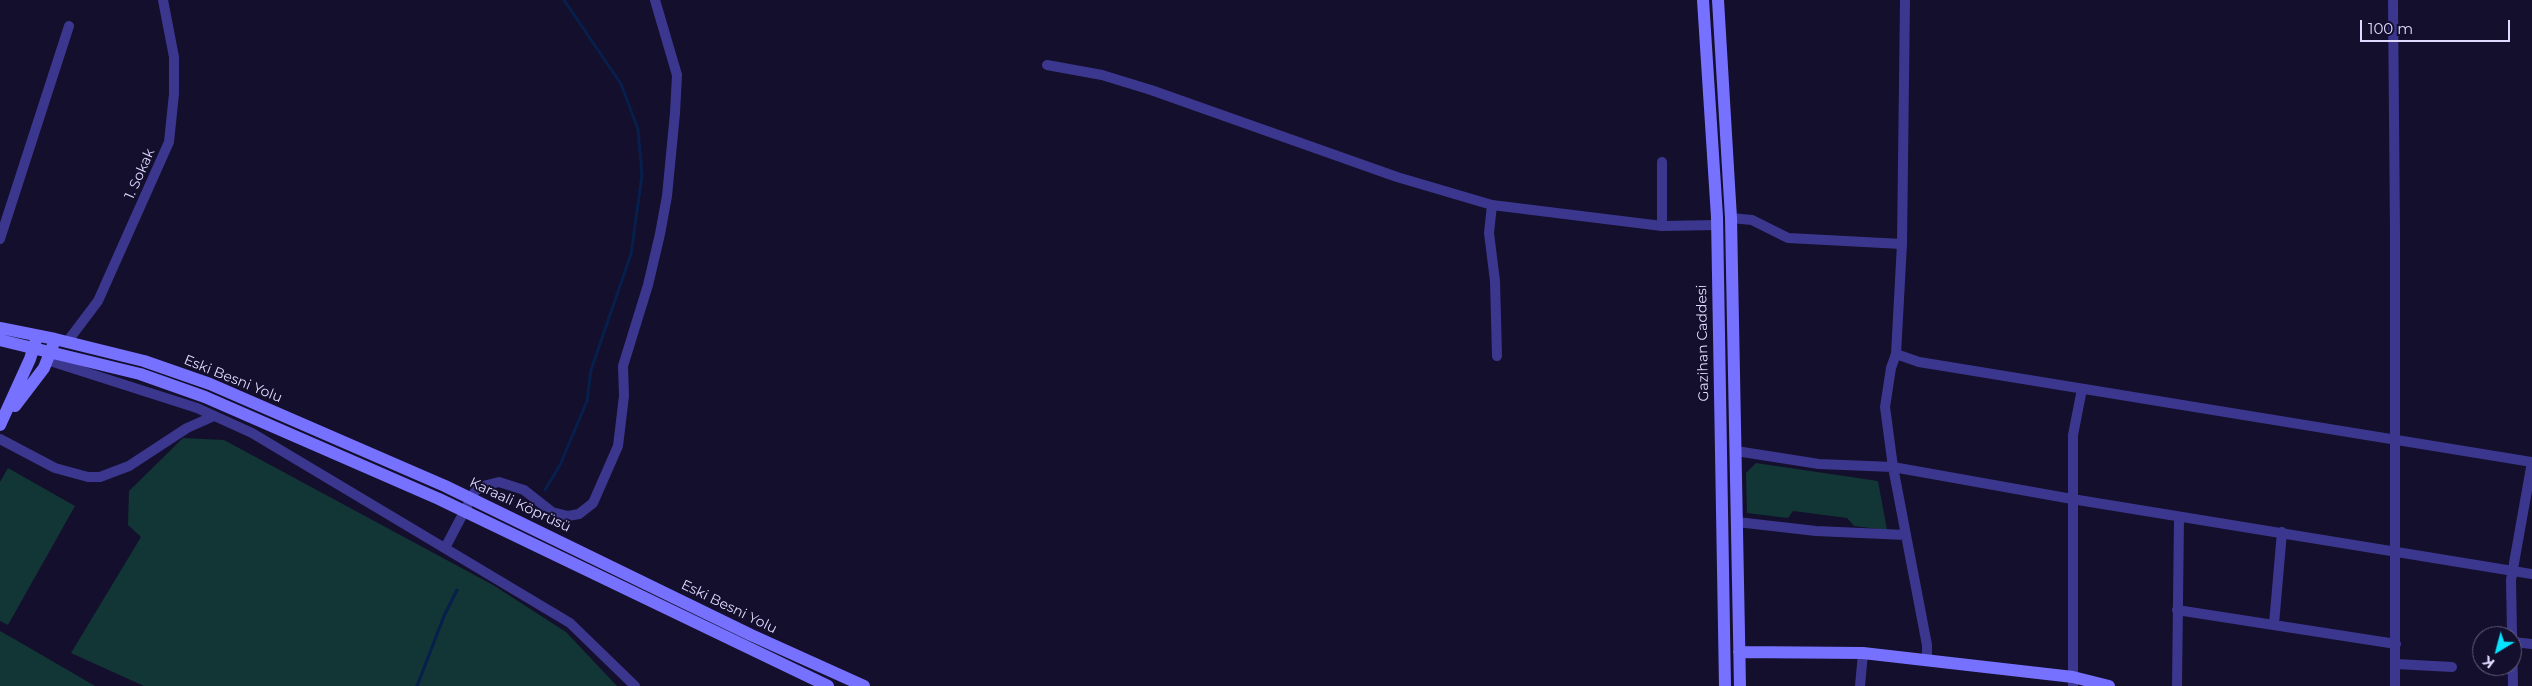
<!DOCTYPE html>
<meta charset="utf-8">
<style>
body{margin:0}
#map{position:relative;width:2532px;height:686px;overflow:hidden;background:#140f2c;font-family:Montserrat,sans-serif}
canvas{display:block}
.north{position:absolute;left:2472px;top:626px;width:50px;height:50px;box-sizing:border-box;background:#140f2c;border:1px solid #656080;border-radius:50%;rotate:217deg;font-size:14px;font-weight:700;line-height:20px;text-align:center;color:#dfdaff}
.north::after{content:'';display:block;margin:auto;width:18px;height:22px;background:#06e2ff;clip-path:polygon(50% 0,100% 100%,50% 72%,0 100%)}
.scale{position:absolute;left:2360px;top:20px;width:150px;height:22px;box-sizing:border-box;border:2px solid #dfdaff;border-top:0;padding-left:6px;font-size:15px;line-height:18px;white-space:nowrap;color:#dfdaff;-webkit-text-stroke:4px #140f2c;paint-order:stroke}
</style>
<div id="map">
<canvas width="2532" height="686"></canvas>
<div class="north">K</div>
<div class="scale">100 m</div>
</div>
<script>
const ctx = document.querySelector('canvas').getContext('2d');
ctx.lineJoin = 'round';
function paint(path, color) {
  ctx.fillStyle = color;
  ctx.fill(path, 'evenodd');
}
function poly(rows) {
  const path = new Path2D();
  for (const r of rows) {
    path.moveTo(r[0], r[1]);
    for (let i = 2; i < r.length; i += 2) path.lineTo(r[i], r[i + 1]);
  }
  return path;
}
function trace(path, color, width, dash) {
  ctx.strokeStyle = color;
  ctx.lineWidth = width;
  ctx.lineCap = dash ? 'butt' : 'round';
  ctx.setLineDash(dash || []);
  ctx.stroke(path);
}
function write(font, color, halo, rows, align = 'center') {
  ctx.font = font + ' Montserrat,sans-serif';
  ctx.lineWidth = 4;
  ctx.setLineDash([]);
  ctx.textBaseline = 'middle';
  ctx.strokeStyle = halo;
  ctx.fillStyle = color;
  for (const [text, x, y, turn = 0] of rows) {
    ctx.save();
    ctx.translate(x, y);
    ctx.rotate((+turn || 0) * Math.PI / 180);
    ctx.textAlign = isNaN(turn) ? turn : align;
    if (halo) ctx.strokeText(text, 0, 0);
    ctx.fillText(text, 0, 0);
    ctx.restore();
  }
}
paint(poly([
 [183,438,224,440,493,585,566,632,617,686,144,686,71,653,141,537,128,525,129,491],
 [1756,463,1878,481,1887,530,1854,526,1847,518,1793,511,1788,518,1747,513,1746,473],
 [8,468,75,506,8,625,0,621,0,482],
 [0,631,16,640,95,686,0,686]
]), '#123635');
trace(poly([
 [545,490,560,465,587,401,591,370,631,254,642,175,638,129,621,84,564,0],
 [417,686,444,616,457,590]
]), '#071f4d', 3);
trace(poly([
 [1905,0,1902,244,1896,354,1891,368,1885,407,1893,467,1927,645,1927,660],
 [2393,0,2395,233,2395,686],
 [1047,65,1102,75,1151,90,1397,177,1492,205,1662,226,1717,225],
 [1662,162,1662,226],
 [1492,205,1489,233,1495,281,1497,356],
 [1731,218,1752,220,1788,238,1902,244],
 [0,239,69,26],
 [67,342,98,301,169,142,174,94,174,57,163,0],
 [1896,354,1919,362,2532,462],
 [47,360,197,408,252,433,570,623,635,686],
 [0,439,55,468,88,477,100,477,129,466,187,428,214,416],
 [1736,451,1819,464,1893,467,2072,499,2532,574],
 [1737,522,1816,531,1906,535],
 [445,548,475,491,483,486,499,482,524,490,552,512,568,516,579,514,593,503,618,446,624,396,623,366,648,285,660,234,667,196,675,113,677,75,655,0],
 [2177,610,2396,644],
 [2274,624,2282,532],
 [2513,642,2532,644],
 [2396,664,2452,667],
 [1860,686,1863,653],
 [2073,686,2073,435,2082,389],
 [2177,686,2179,517],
 [2513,686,2511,580,2532,462]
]), '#3c378e', 10);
trace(poly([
 [1703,0,1717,217,1725,686],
 [1718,0,1731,218,1740,686],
 [0,328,55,339,144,361,210,384,445,486,751,635,864,686],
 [0,340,140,374,205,397,439,499,828,686],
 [15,406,44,368,53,345],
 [0,425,30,359,36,340],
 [1739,652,1863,653,2073,677,2109,686]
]), '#7771ff', 12);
write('14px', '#dfdaff', '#140f2c', [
 ["1. Sokak",140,174,-66],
 ["Gazihan Caddesi",1703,343,-91],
 ["Eski Besni Yolu",233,379,22],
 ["Karaali Köprüsü",520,505,25],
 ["Eski Besni Yolu",729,607,26]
]);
</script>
